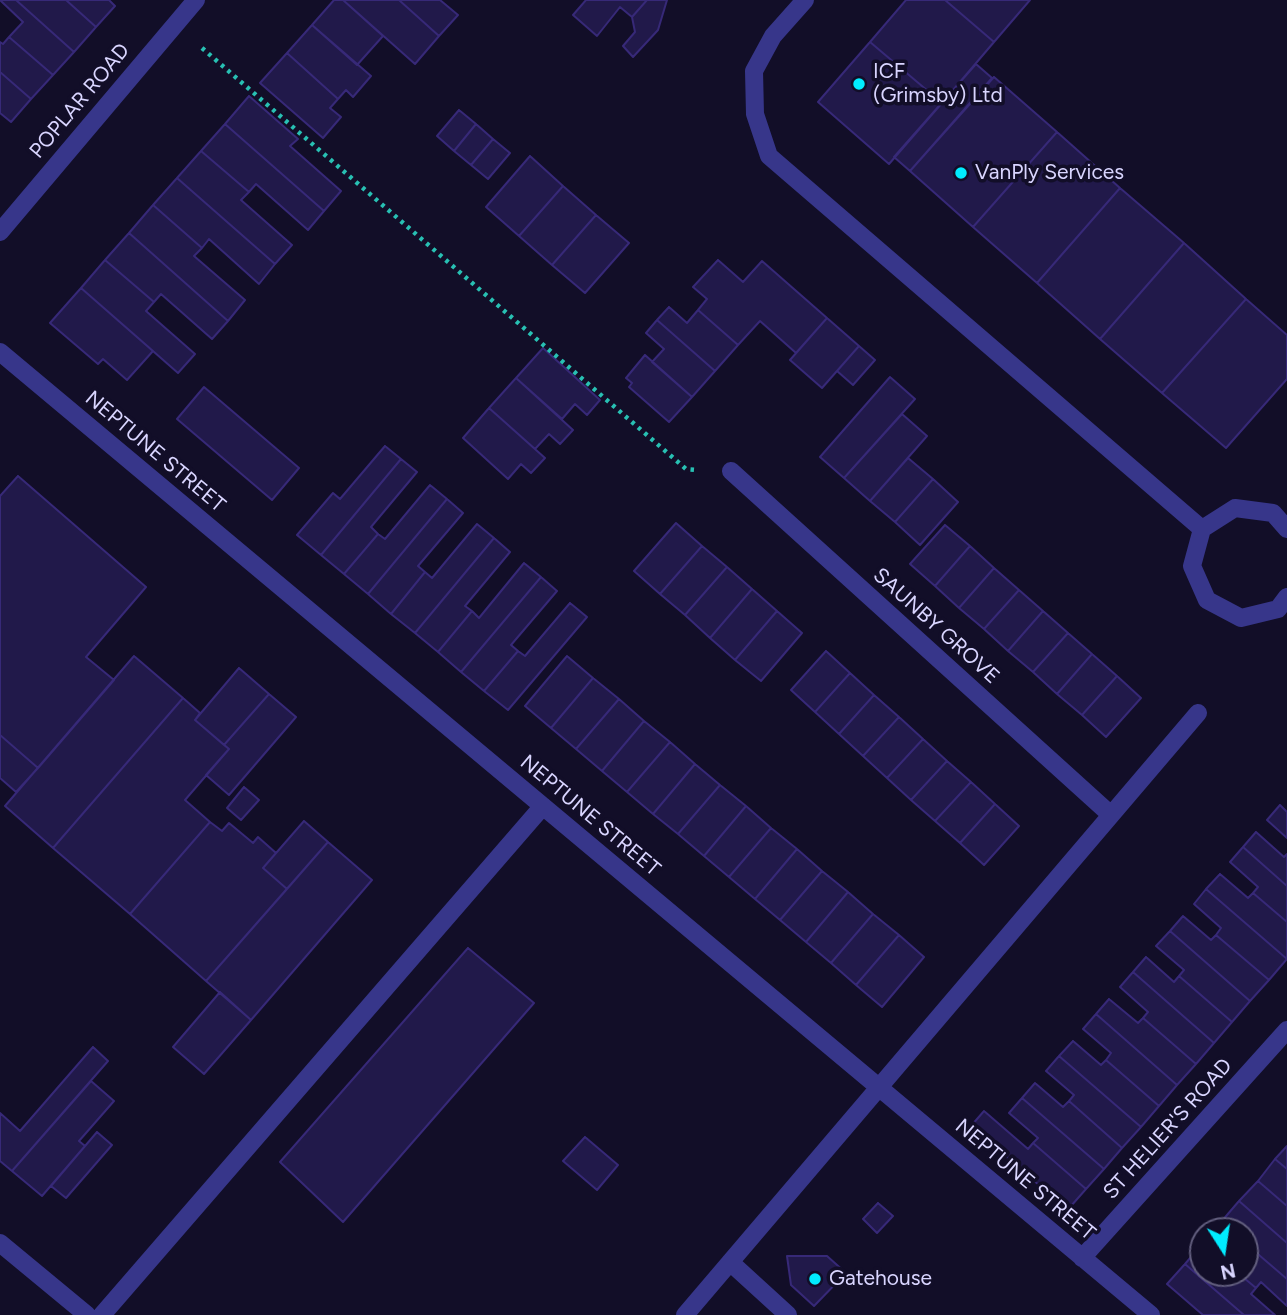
<!DOCTYPE html>
<style>
body{margin:0}
#map{position:relative;width:1287px;height:1315px;overflow:hidden;background:#120e28;font-family:Figtree,sans-serif}
canvas{display:block}
.north{position:absolute;left:1189px;top:1217px;width:70px;height:70px;box-sizing:border-box;background:#120e28;border:2px solid #625e7e;border-radius:50%;rotate:168deg;font-size:19px;font-weight:700;line-height:28px;text-align:center;color:#d9d5ff}
.north::after{content:'';display:block;margin:auto;width:24px;height:32px;background:#01ecff;clip-path:polygon(50% 0,100% 100%,50% 72%,0 100%)}
</style>
<div id="map">
<canvas width="1287" height="1315"></canvas>
<div class="north">N</div>
</div>
<script>
const ctx = document.querySelector('canvas').getContext('2d');
ctx.lineJoin = 'round';
function paint(path, color) {
  ctx.fillStyle = color;
  ctx.fill(path, 'evenodd');
}
function poly(rows) {
  const path = new Path2D();
  for (const r of rows) {
    path.moveTo(r[0], r[1]);
    for (let i = 2; i < r.length; i += 2) path.lineTo(r[i], r[i + 1]);
  }
  return path;
}
function trace(path, color, width, dash) {
  ctx.strokeStyle = color;
  ctx.lineWidth = width;
  ctx.lineCap = dash ? 'butt' : 'round';
  ctx.setLineDash(dash || []);
  ctx.stroke(path);
}
function write(font, color, halo, rows, align = 'center') {
  ctx.font = font + ' Figtree,sans-serif';
  ctx.lineWidth = 7;
  ctx.setLineDash([]);
  ctx.textBaseline = 'middle';
  ctx.strokeStyle = halo;
  ctx.fillStyle = color;
  for (const [text, x, y, turn = 0] of rows) {
    ctx.save();
    ctx.translate(x, y);
    ctx.rotate((+turn || 0) * Math.PI / 180);
    ctx.textAlign = isNaN(turn) ? turn : align;
    if (halo) ctx.strokeText(text, 0, 0);
    ctx.fillText(text, 0, 0);
    ctx.restore();
  }
}
const building = poly([
 [0,0,16,0,74,52,53,75,9,37,23,22,0,0],
 [16,0,66,0,96,27,74,52,16,0],
 [66,0,109,0,115,6,96,27,66,0],
 [334,0,343,0,383,36,357,65,312,25,334,0],
 [343,0,399,0,439,36,415,64,343,0],
 [399,0,440,0,458,15,439,36,399,0],
 [586,0,647,0,632,17,620,7,597,36,573,15,586,0],
 [647,0,667,0,658,30,633,57,623,46,635,32,632,17,647,0],
 [906,0,945,0,994,42,942,103,870,42,906,0],
 [945,0,1030,0,994,42,945,0],
 [312,25,371,76,353,97,346,90,338,99,287,53,312,25],
 [9,37,53,75,31,99,0,72,0,42,3,44,9,37],
 [870,42,942,103,889,164,818,102,870,42],
 [287,53,338,99,330,108,341,117,323,138,260,83,287,53],
 [976,64,992,78,910,171,894,157,976,64],
 [0,72,31,99,11,122,0,113,0,72],
 [994,77,1057,132,973,227,910,171,994,77],
 [249,96,298,139,290,146,341,191,324,211,225,124,249,96],
 [459,110,476,124,454,151,437,136,459,110],
 [225,124,324,211,308,230,256,184,249,192,201,151,225,124],
 [476,124,493,139,471,165,454,151,476,124],
 [1057,132,1120,188,1037,283,973,227,1057,132],
 [493,139,510,153,488,179,471,165,493,139],
 [201,151,249,192,241,200,292,245,275,264,177,178,201,151],
 [530,156,563,186,519,236,486,207,530,156],
 [177,178,275,264,259,284,209,239,202,248,153,205,177,178],
 [563,186,596,215,552,265,519,236,563,186],
 [1120,188,1184,243,1100,339,1037,283,1120,188],
 [153,205,202,248,194,256,245,300,228,321,129,233,153,205],
 [596,215,629,243,585,293,552,265,596,215],
 [129,233,228,321,212,339,161,294,154,302,105,260,129,233],
 [1184,243,1246,299,1162,393,1100,339,1184,243],
 [105,260,154,302,146,311,195,354,178,373,81,288,105,260],
 [718,260,743,282,762,261,827,318,796,353,760,321,738,345,698,310,707,299,693,287,718,260],
 [81,288,153,351,127,380,103,359,98,364,50,323,81,288],
 [1246,299,1287,335,1287,379,1226,448,1162,393,1246,299],
 [669,307,687,323,698,310,738,345,715,371,657,320,669,307],
 [827,318,859,346,822,388,790,360,827,318],
 [657,320,715,371,692,397,652,362,664,349,646,333,657,320],
 [859,346,875,360,853,385,837,371,859,346],
 [543,348,600,400,587,415,575,404,562,419,516,378,543,348],
 [645,355,692,397,669,422,629,387,632,383,626,378,645,355],
 [890,377,915,399,844,478,820,457,890,377],
 [516,378,573,430,560,444,549,434,535,449,489,408,516,378],
 [204,387,299,468,272,500,177,419,204,387],
 [489,408,545,458,531,473,521,464,508,479,463,438,489,408],
 [902,414,927,436,870,501,844,478,902,414],
 [385,446,401,459,321,555,297,535,333,493,340,499,385,446],
 [908,458,933,479,895,522,870,501,908,458],
 [401,459,417,472,371,527,378,534,344,574,321,555,401,459],
 [18,476,146,587,86,657,114,680,38,768,0,735,0,496,18,476],
 [933,479,958,502,920,545,895,522,933,479],
 [430,485,447,499,368,594,344,574,378,534,385,539,430,485],
 [447,499,463,513,418,566,425,572,391,614,368,594,447,499],
 [676,523,702,546,660,594,634,571,676,523],
 [477,524,494,538,415,633,391,614,425,572,432,578,477,524],
 [945,525,970,546,935,586,910,564,945,525],
 [494,538,510,552,465,606,472,611,438,652,415,633,494,538],
 [702,546,727,567,685,615,660,594,702,546],
 [970,546,994,568,959,608,935,586,970,546],
 [524,563,541,577,461,672,438,652,472,611,479,618,524,563],
 [727,567,752,589,710,638,685,615,727,567],
 [994,568,1019,590,984,629,959,608,994,568],
 [541,577,557,591,511,645,518,651,484,691,461,672,541,577],
 [752,589,777,611,735,660,710,638,752,589],
 [1019,590,1043,611,1008,651,984,629,1019,590],
 [570,603,587,617,508,710,484,691,518,651,525,656,570,603],
 [777,611,802,633,761,681,735,660,777,611],
 [1043,611,1068,633,1033,672,1008,651,1043,611],
 [1068,633,1092,654,1057,694,1033,672,1068,633],
 [826,651,850,673,815,712,791,690,826,651],
 [1092,654,1117,676,1082,715,1057,694,1092,654],
 [134,656,183,698,53,848,5,806,134,656],
 [567,656,593,678,551,728,525,706,567,656],
 [239,668,269,694,224,745,195,720,239,668],
 [850,673,874,695,839,734,815,712,850,673],
 [1117,676,1141,698,1106,737,1082,715,1117,676],
 [593,678,619,699,576,749,551,728,593,678],
 [269,694,296,717,229,795,206,775,229,749,224,745,269,694],
 [874,695,899,717,863,756,839,734,874,695],
 [183,698,200,713,195,720,229,749,185,800,210,822,130,914,53,848,183,698],
 [619,699,644,721,602,771,576,749,619,699],
 [899,717,923,739,887,778,863,756,899,717],
 [644,721,670,742,627,792,602,771,644,721],
 [0,735,38,768,16,792,0,778,0,735],
 [923,739,947,761,911,800,887,778,923,739],
 [670,742,695,764,653,814,627,792,670,742],
 [947,761,971,782,935,821,911,800,947,761],
 [695,764,720,785,678,834,653,814,695,764],
 [971,782,995,804,960,843,935,821,971,782],
 [720,785,746,806,704,856,678,834,720,785],
 [244,787,259,800,241,820,227,808,244,787],
 [995,804,1019,826,984,865,960,843,995,804],
 [1280,805,1287,812,1287,838,1267,820,1280,805],
 [746,806,771,828,729,877,704,856,746,806],
 [304,821,328,842,287,889,263,868,304,821],
 [210,822,222,831,229,823,253,843,258,837,276,853,263,868,287,889,206,981,130,914,210,822],
 [771,828,797,849,755,899,729,877,771,828],
 [1256,832,1284,857,1287,854,1287,886,1243,847,1256,832],
 [328,842,372,880,251,1020,206,981,328,842],
 [1243,847,1287,886,1287,922,1253,893,1258,887,1230,862,1243,847],
 [797,849,822,871,780,920,755,899,797,849],
 [822,871,848,892,806,942,780,920,822,871],
 [1220,874,1248,898,1253,893,1287,922,1287,959,1206,889,1220,874],
 [1206,889,1287,959,1269,980,1216,935,1221,928,1194,904,1206,889],
 [848,892,873,914,831,963,806,942,848,892],
 [873,914,899,935,856,985,831,963,873,914],
 [1183,916,1211,940,1216,935,1269,980,1250,1001,1170,931,1183,916],
 [1170,931,1250,1001,1232,1022,1179,976,1184,970,1156,946,1170,931],
 [899,935,924,957,882,1007,856,985,899,935],
 [468,948,534,1003,343,1222,280,1162,468,948],
 [1146,957,1174,982,1179,976,1232,1022,1214,1043,1133,972,1146,957],
 [1133,972,1214,1043,1196,1064,1143,1018,1148,1012,1120,987,1133,972],
 [220,992,251,1020,204,1074,173,1047,220,992],
 [1109,999,1138,1023,1143,1018,1196,1064,1177,1085,1096,1014,1109,999],
 [1096,1014,1177,1085,1159,1106,1106,1060,1111,1053,1083,1029,1096,1014],
 [1073,1041,1101,1065,1106,1060,1159,1106,1141,1127,1059,1056,1073,1041],
 [93,1047,108,1061,12,1171,0,1161,0,1113,20,1131,93,1047],
 [1059,1056,1141,1127,1122,1148,1069,1101,1074,1095,1046,1071,1059,1056],
 [91,1081,114,1101,79,1141,85,1146,42,1196,12,1171,91,1081],
 [1035,1083,1063,1107,1069,1101,1122,1148,1104,1169,1022,1098,1035,1083],
 [1022,1098,1104,1169,1086,1189,1033,1143,1038,1138,1009,1113,1022,1098],
 [984,1111,1028,1149,1033,1143,1086,1189,1071,1206,1063,1206,971,1126,984,1111],
 [97,1132,112,1145,66,1198,51,1186,97,1132],
 [585,1137,618,1165,597,1190,563,1161,585,1137],
 [1287,1146,1287,1169,1275,1159,1287,1146],
 [1275,1159,1287,1169,1287,1206,1258,1181,1275,1159],
 [1258,1181,1287,1206,1287,1243,1239,1201,1258,1181],
 [1239,1201,1287,1243,1287,1279,1245,1243,1245,1231,1232,1231,1221,1222,1239,1201],
 [878,1203,893,1216,877,1233,863,1219,878,1203],
 [1203,1243,1203,1273,1238,1273,1256,1288,1251,1294,1275,1315,1244,1315,1185,1264,1203,1243],
 [1245,1243,1287,1279,1287,1306,1261,1282,1256,1288,1238,1273,1245,1273,1245,1243],
 [787,1256,827,1256,846,1273,814,1306,791,1285,787,1256],
 [1185,1264,1244,1315,1203,1315,1167,1284,1185,1264]
]);
paint(building, '#21194a');
trace(building, '#372978', 2);
trace(poly([
 [202,48,686,469,697,470]
]), '#28c0b3', 4.5, [3.5, 5]);
trace(poly([
 [805,0,773,36,754,71,755,114,769,156,1202,529],
 [0,232,196,0],
 [0,352,1151,1315],
 [731,471,1111,815],
 [1287,529,1273,513,1235,508,1202,529,1192,566,1207,600,1241,618,1278,609,1287,597],
 [0,1243,87,1315],
 [1082,1258,1287,1030],
 [730,1262,788,1315],
 [102,1315,543,806],
 [685,1315,1198,713]
]), '#37368a', 18);
for (const [x, y, r, color] of [
 [859,84,7,"#01ecff"],
 [961,173,7,"#01ecff"],
 [815,1279,7,"#01ecff"]
]) {
  const dot = new Path2D();
  dot.arc(x, y, r, 0, 2 * Math.PI);
  ctx.fillStyle = color;
  ctx.fill(dot);
  trace(dot, '#120e28', 2.5);
}
write('21px', '#d9d5ff', '#120e28', [
 ["ICF",873,72],
 ["(Grimsby) Ltd",873,96],
 ["VanPly Services",975,173],
 ["Gatehouse",829,1279]
], 'left');
write('21px', '#d9d5ff', '#120e28', [
 ["POPLAR ROAD",80,101,-50],
 ["NEPTUNE STREET",155,452,40],
 ["SAUNBY GROVE",936,626,42],
 ["NEPTUNE STREET",590,816,40],
 ["ST HELIER'S ROAD",1168,1129,-48],
 ["NEPTUNE STREET",1025,1180,40]
]);
</script>
